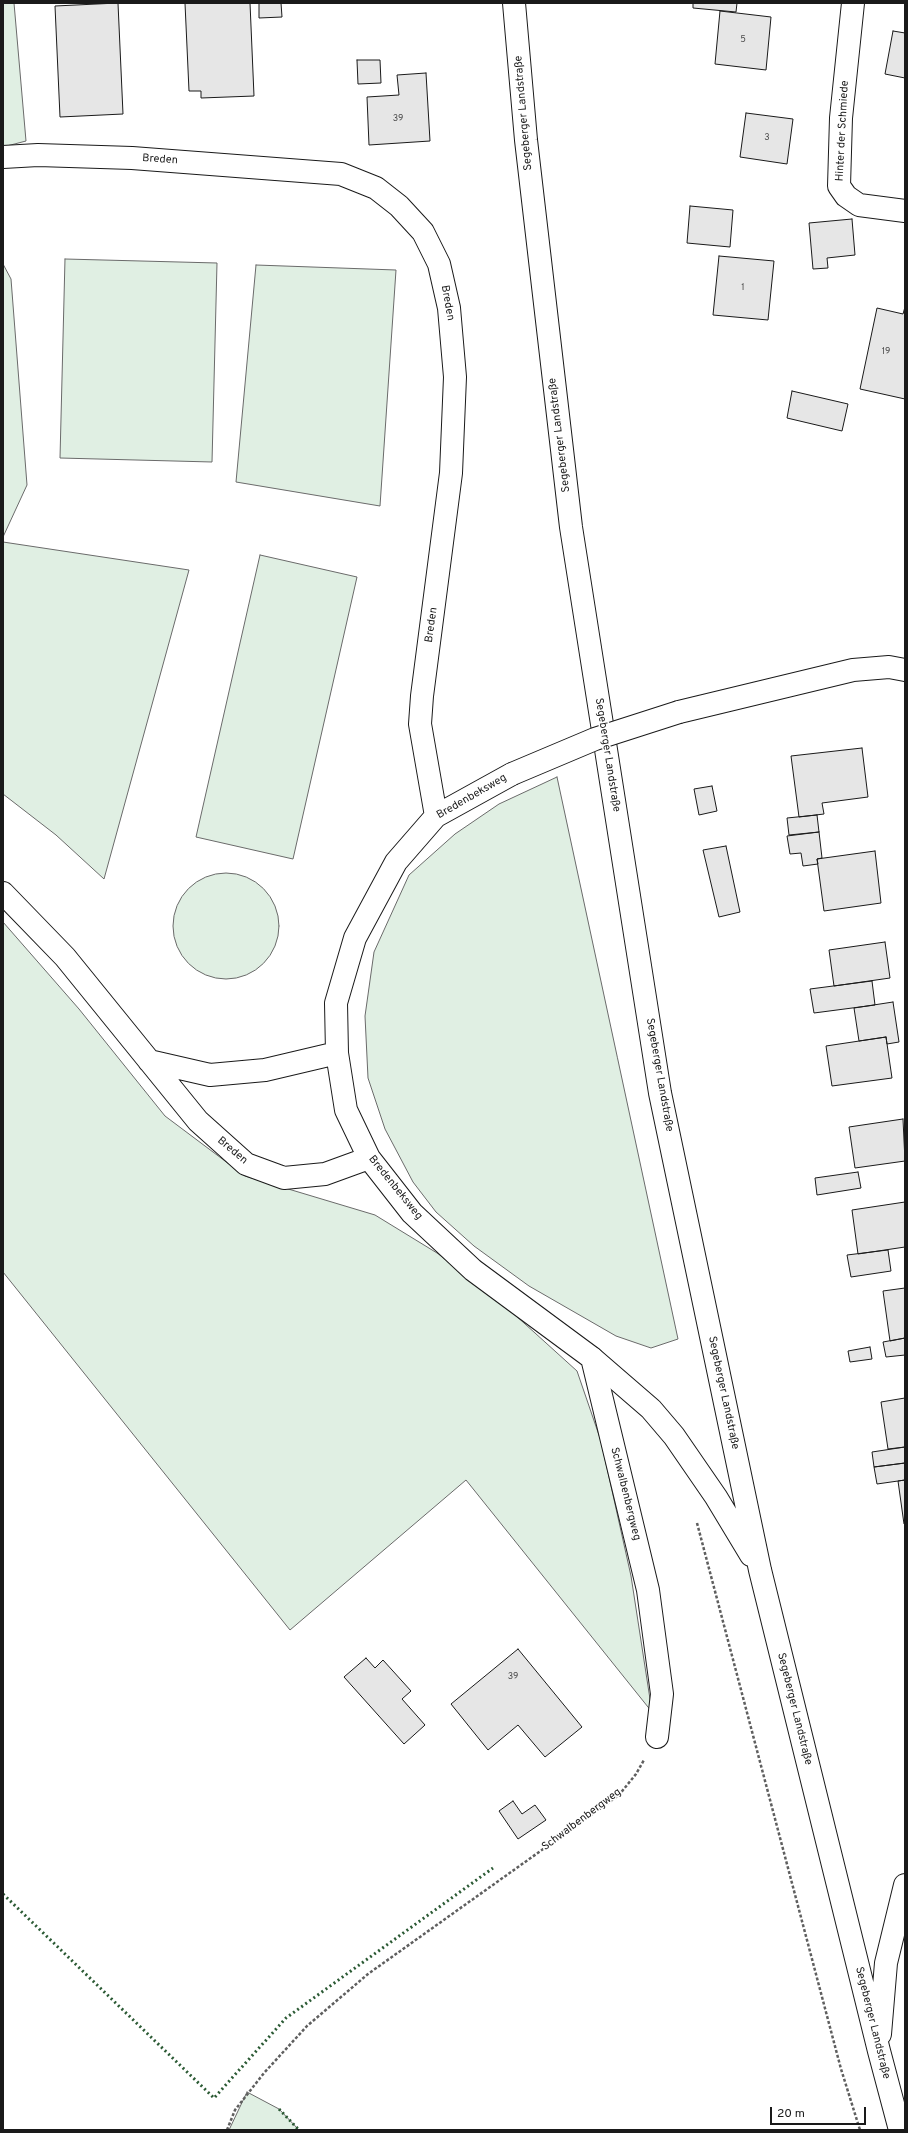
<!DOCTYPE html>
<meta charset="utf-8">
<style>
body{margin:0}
#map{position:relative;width:908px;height:2133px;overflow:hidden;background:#fff;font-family:Overpass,sans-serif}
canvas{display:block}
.frame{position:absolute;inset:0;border:4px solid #1a1a1a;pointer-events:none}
.scale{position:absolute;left:770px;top:2107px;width:96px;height:18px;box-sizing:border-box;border:2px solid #1a1a1a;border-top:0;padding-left:5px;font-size:12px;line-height:14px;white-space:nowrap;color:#1a1a1a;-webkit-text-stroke:3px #fff;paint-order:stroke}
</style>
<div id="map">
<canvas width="908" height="2133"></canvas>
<div class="frame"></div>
<div class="scale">20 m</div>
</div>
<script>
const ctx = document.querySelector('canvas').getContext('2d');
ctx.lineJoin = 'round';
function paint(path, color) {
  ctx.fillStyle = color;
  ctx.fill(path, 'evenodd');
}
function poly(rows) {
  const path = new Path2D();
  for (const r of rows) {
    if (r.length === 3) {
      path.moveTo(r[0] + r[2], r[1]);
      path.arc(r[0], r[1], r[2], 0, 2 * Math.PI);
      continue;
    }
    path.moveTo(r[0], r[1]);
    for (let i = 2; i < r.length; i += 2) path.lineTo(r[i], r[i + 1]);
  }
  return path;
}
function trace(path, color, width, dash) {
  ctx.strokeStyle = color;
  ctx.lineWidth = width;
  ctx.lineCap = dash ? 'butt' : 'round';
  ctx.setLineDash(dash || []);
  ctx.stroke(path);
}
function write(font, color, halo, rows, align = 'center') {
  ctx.font = font + ' Overpass,sans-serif';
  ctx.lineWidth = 3;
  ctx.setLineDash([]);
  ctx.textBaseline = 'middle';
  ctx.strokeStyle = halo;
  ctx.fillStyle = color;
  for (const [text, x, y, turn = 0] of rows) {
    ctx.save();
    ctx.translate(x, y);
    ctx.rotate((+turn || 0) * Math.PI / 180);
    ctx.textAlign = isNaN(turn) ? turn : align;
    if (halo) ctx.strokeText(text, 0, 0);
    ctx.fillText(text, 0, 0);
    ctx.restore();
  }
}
const green = poly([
 [3,3,14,3,26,141,3,147,3,3],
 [65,259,217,263,212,462,60,458,65,259],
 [3,264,11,279,27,485,3,537,3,264],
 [256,265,396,270,380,506,236,482,256,265],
 [3,542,189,570,104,879,56,835,3,794,3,542],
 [260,555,357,577,293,859,196,837,260,555],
 [557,777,678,1339,651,1348,616,1336,529,1286,474,1246,436,1212,413,1182,385,1129,368,1078,365,1016,374,952,409,875,455,834,499,804,557,777],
 [226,926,53],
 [3,922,79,1009,165,1116,245,1176,375,1215,437,1253,493,1295,577,1371,601,1441,631,1576,652,1712,466,1480,290,1630,3,1272,3,922],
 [247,2092,279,2109,299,2130,229,2130,247,2092]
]);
paint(green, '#e0efe3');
trace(green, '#6a6a6a', 1);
const building = poly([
 [118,3,123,114,60,117,55,6,118,3],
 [185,3,250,3,254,96,201,98,201,91,189,91,185,3],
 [259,3,281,3,282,17,259,18,259,3],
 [693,3,737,3,736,12,693,8,693,3],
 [720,11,771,17,766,70,715,64,720,11],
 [893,31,905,33,905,78,885,74,893,31],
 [357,60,380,60,381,83,358,84,357,60],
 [426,73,430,141,369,145,367,97,399,95,397,75,426,73],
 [746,113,793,119,787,164,740,157,746,113],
 [690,206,733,210,730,247,687,243,690,206],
 [852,219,855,255,827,258,828,268,813,269,809,223,852,219],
 [719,256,774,261,768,320,713,315,719,256],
 [905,307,905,399,860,389,877,308,903,314,905,307],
 [792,391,848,404,842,431,787,418,792,391],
 [862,748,868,797,822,803,824,814,799,817,791,756,862,748],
 [712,786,717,811,699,815,694,789,712,786],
 [817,815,819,832,789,835,787,818,817,815],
 [819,832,822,858,817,859,818,864,803,866,801,853,790,854,787,836,819,832],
 [726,846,740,912,719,917,703,850,726,846],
 [875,851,881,903,824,911,817,859,875,851],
 [885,942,890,978,834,986,829,950,885,942],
 [872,981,875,1005,814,1013,810,989,872,981],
 [893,1002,899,1042,887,1044,886,1037,859,1041,854,1008,893,1002],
 [886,1037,892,1078,832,1086,826,1046,886,1037],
 [903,1119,905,1161,855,1168,849,1127,903,1119],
 [858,1172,861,1188,817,1195,815,1178,858,1172],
 [905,1202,905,1247,858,1254,852,1210,905,1202],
 [888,1250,891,1271,851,1277,847,1255,888,1250],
 [905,1288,905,1338,890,1341,883,1291,905,1288],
 [905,1338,905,1355,886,1357,883,1342,905,1338],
 [870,1347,872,1359,850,1362,848,1351,870,1347],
 [905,1398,905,1447,888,1449,881,1402,905,1398],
 [905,1447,905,1463,874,1467,872,1452,905,1447],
 [905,1463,905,1480,877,1484,874,1467,905,1463],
 [905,1480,905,1524,904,1524,898,1481,905,1480],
 [518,1649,582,1727,545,1757,518,1725,488,1750,451,1704,518,1649],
 [366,1658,375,1668,383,1660,411,1691,402,1699,425,1725,404,1744,344,1677,366,1658],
 [513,1801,522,1814,535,1805,546,1820,518,1839,499,1811,513,1801]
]);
paint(building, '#e6e6e6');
trace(building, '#1a1a1a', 1);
const minor = poly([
 [853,3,841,118,839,186,846,196,859,205,905,211],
 [3,157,38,155,132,158,341,174,376,188,399,206,423,232,439,264,449,308,455,377,451,473,422,696,420,724,436,816],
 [679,712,853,670,889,667,905,670],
 [512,774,436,816,396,862,355,938,336,1003,337,1053,346,1110,369,1158,412,1213,473,1270,592,1358,648,1590,662,1694,657,1737],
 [3,893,65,957,198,1121,246,1164,284,1178,325,1174,369,1158],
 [149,1061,210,1075,265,1070,337,1053]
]);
const primary = poly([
 [514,3,526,140,571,527,660,1093,760,1570,879,2051,900,2130],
 [592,1358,651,1409,674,1436,716,1497,751,1555],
 [880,2034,886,1963,905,1885]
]);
trace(minor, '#1a1a1a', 24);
trace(primary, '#1a1a1a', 24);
trace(poly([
 [697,1523,841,2069,860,2130],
 [227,2130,235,2110,264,2073,307,2026,368,1974,619,1795,636,1774,644,1760]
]), '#5f5f5f', 2.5, [3, 2]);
trace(minor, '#fff', 22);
trace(primary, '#fff', 22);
const minorBridge = poly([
 [512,774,595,739,679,712]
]);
trace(minorBridge, '#1a1a1a', 24, []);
trace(minorBridge, '#fff', 22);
trace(poly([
 [3,1894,214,2098,286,2018,493,1868],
 [279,2109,299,2130]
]), '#2b5a34', 3, [2, 3]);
write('9px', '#4d4d4d', null, [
 ["5",743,40],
 ["39",398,119],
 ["3",767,138],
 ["1",743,288],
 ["19",886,352],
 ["39",513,1677]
]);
write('11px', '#1a1a1a', '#fff', [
 ["Segeberger Landstraße",524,113,-95],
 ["Hinter der Schmiede",843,131,-87],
 ["Breden",160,160,4],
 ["Breden",447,303,80],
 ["Segeberger Landstraße",560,435,-97],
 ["Breden",432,625,-82],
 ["Segeberger Landstraße",607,755,81],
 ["Bredenbeksweg",472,797,-30],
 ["Segeberger Landstraße",659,1075,80],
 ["Breden",232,1151,40],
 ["Bredenbeksweg",395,1188,51],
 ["Segeberger Landstraße",723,1393,78],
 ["Schwalbenbergweg",625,1494,76],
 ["Segeberger Landstraße",794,1709,76],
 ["Schwalbenbergweg",582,1820,-37],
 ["Segeberger Landstraße",872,2023,76]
]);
</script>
